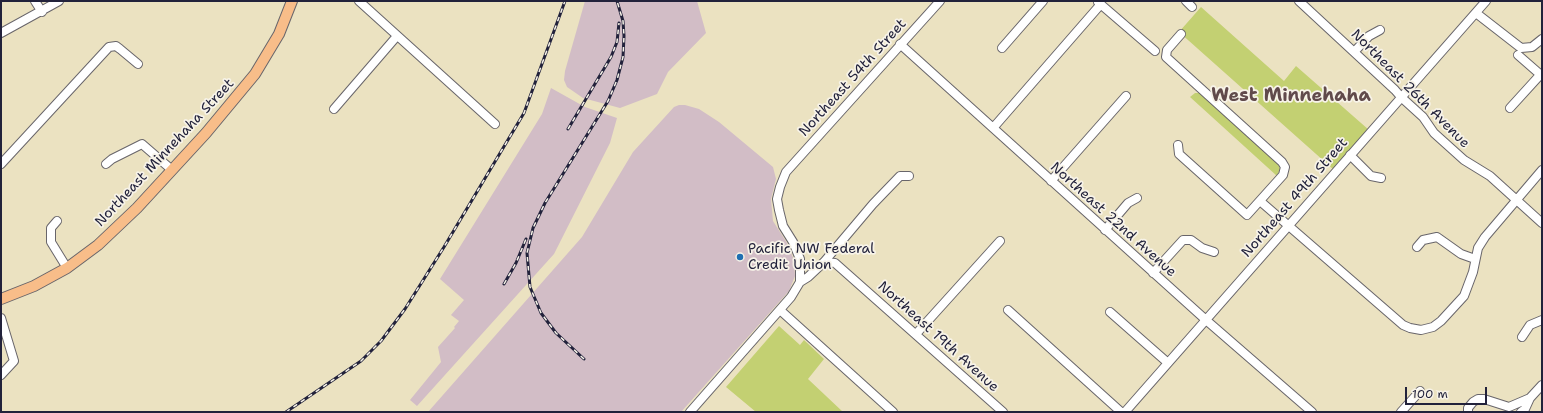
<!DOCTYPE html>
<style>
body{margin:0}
#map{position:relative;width:1543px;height:413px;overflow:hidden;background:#ebe2c1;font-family:"Shantell Sans",sans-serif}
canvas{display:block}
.frame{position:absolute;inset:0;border:2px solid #22223b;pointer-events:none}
.scale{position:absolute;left:1405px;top:387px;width:82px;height:18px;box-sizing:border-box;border:2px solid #22223b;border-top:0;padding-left:5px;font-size:12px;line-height:14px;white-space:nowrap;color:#22223b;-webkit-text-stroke:3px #f7f3e8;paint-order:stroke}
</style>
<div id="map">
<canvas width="1543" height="413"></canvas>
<div class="frame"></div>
<div class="scale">100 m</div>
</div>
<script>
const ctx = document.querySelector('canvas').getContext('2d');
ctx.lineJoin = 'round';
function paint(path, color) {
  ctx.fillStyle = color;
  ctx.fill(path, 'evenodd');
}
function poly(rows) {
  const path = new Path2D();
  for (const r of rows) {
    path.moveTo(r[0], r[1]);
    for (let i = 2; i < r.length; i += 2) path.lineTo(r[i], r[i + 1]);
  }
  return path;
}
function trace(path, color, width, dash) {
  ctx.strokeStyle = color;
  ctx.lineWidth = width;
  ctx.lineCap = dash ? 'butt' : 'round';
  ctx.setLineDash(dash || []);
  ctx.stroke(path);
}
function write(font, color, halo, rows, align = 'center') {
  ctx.font = font + ' "Shantell Sans",sans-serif';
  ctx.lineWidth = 3.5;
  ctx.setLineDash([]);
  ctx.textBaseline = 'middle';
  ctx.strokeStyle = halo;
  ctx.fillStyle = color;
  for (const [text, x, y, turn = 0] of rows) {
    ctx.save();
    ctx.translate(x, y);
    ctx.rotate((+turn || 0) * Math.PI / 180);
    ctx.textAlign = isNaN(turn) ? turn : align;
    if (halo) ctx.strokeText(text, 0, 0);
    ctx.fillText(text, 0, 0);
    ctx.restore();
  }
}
paint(poly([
 [585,1,697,1,706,33,668,72,657,94,620,108,583,98,567,87,564,80,565,71],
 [551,88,585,107,617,118,610,143,554,254,417,406,410,400,441,362,438,347,455,328,454,327,459,321,451,315,464,300,440,279,542,114],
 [679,105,685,105,699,109,719,122,773,167,776,179,771,199,773,221,787,243,794,260,795,276,789,291,681,412,428,412,582,237,633,152,674,107]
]), '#d2bdc6');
paint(poly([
 [1201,7,1284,81,1296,66,1369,130,1334,170,1179,32],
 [1195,93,1200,93,1278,163,1280,169,1277,176,1190,97],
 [779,326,800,345,804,340,824,359,808,379,843,412,756,412,726,387]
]), '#c3d072');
const minor = poly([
 [35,1,42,12],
 [359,1,495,124],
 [1186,1,1192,7],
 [1299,1,1395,90,1401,97,1423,117,1434,133,1464,160,1490,176,1542,223],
 [1098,2,1155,51],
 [1476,13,1521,48,1532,47,1542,39],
 [1,33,59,1],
 [900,44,1206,320,1312,412],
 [1002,48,1043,1],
 [1355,51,1369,36,1380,30],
 [1518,55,1542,76],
 [1510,108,1540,75],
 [334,109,397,36],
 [993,128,1101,4],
 [1178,145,1179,154,1247,215,1283,175,1285,167,1282,162,1166,57,1167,50,1181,34],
 [1350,155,1371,176,1381,178],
 [1,164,109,47,116,46,120,49,138,64],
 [106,164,112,159,142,144,172,170],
 [1051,181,1126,96],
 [1260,201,1403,325,1410,328,1421,330,1433,327,1441,321,1464,296,1473,272,1478,248,1485,237,1542,170],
 [57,221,51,228,51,242,67,268],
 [1105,230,1128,203,1137,198],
 [1417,247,1423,240,1437,237,1461,254,1475,259],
 [824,262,835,263,1003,412],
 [1153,273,1183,240,1191,240,1202,248,1214,252],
 [800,282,808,277,824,262,873,204,900,176,909,176],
 [780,310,893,412],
 [1008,310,1121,412],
 [1110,312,1168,363],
 [1,318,14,361,1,375],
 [916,334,1000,241],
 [1522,337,1530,325,1542,320],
 [1530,398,1542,385],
 [690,412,791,297,800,282,800,259,793,242,783,226,779,210,777,199,780,187,786,172,940,1],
 [1125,412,1486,1],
 [1401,412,1420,391],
 [1468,412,1468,408,1473,402,1478,399,1484,399,1509,407,1530,398,1525,409,1521,412]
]);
const major = poly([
 [1,299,34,286,67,268,98,245,137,208,206,133,255,74,279,34,292,1]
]);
trace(minor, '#68656a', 10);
trace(major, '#68656a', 12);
trace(minor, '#fff', 8);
trace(major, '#f8bd89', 10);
const rail = poly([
 [568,129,611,57,617,42,619,23],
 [504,284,516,263,526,239],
 [584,359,556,333,541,313,530,287,527,253,533,228,545,203,608,101,617,80,623,57,624,36,623,21,617,1],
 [286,412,361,361,381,341,405,309,444,247,524,113,565,1]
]);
trace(rail, '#22223b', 3);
trace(rail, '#f7f3e8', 1.5, [4.5]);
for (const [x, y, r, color] of [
 [740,257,4,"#1f6fb2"]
]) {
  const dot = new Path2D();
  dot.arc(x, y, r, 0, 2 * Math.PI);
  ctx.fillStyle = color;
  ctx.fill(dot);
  trace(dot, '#f7f3e8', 1.5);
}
write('14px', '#22223b', '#f7f3e8', [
 ["Northeast 54th Street",853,78,-48],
 ["Northeast 26th Avenue",1410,89,45],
 ["Northeast Minnehaha Street",165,153,-47],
 ["Northeast 49th Street",1295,198,-49],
 ["Northeast 22nd Avenue",1113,220,42],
 ["Northeast 19th Avenue",938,337,42]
]);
write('14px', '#22223b', '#f7f3e8', [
 ["Pacific NW Federal",748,249],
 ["Credit Union",748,265]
], 'left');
write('bold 18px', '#614a4b', '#f7f3e8', [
 ["West Minnehaha",1291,96]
]);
</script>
